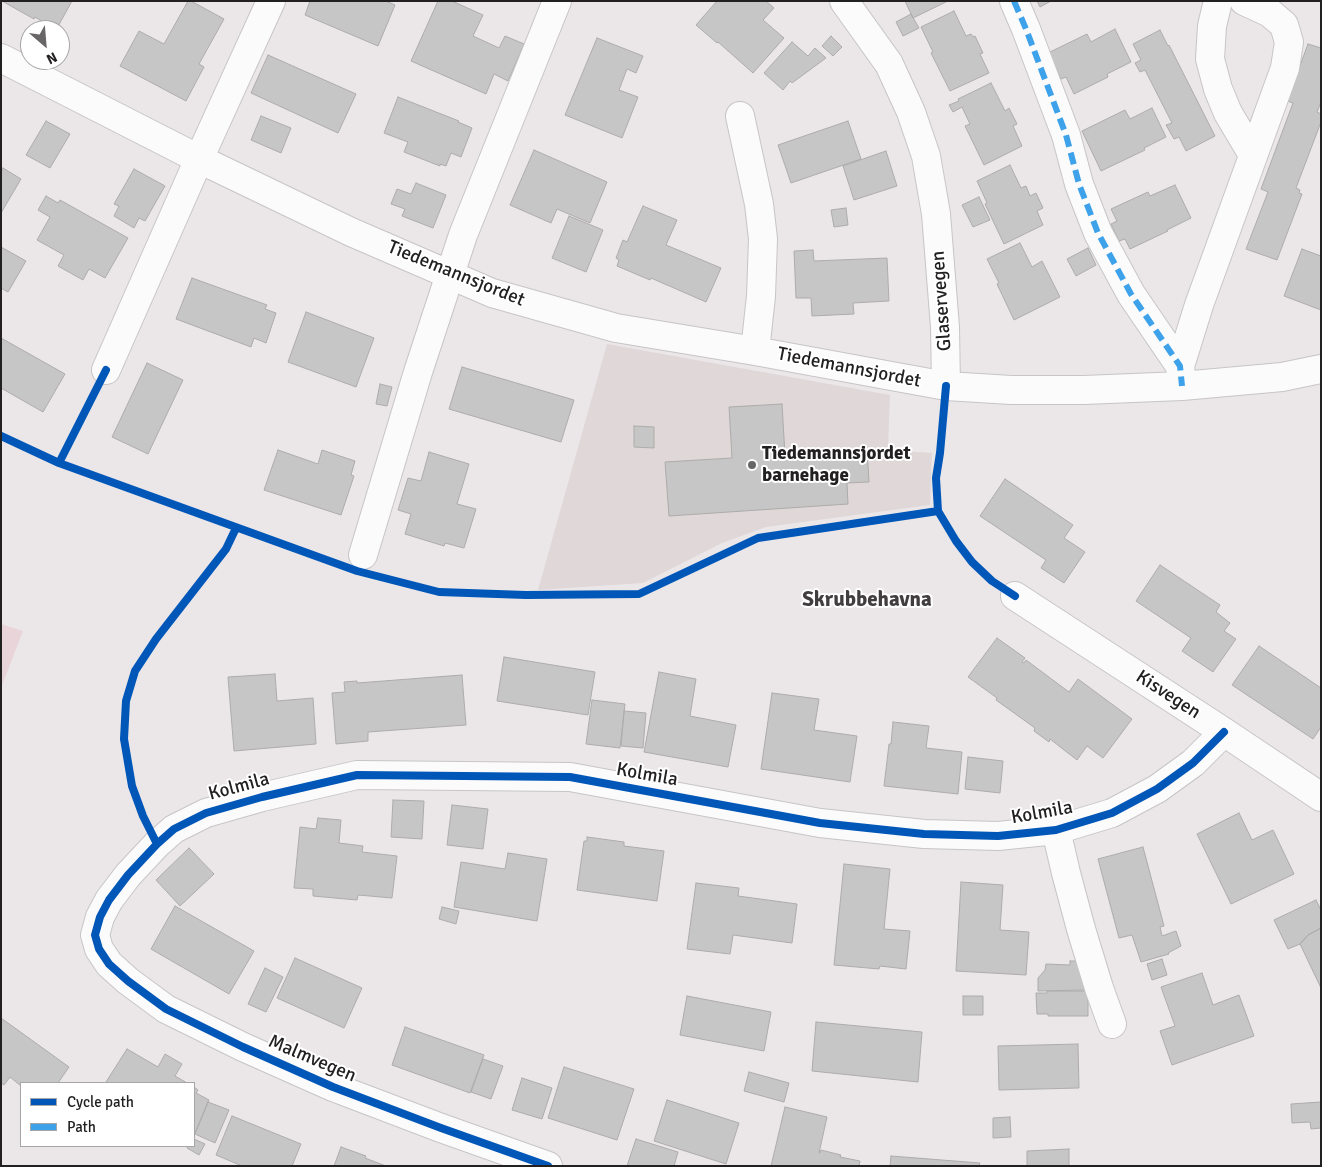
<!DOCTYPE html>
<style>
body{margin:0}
#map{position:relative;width:1322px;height:1167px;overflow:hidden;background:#ebe7e9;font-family:Signika,sans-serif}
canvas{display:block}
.frame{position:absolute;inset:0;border:2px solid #222021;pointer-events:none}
.legend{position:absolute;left:20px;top:1082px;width:175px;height:65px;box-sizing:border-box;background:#fff;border:1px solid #a7a6a6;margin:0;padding:6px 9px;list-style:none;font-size:15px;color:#222021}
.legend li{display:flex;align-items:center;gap:10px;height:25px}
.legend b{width:25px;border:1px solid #a7a6a6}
.north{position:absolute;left:20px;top:20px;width:50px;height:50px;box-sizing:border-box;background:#fff;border:1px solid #a7a6a6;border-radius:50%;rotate:153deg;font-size:14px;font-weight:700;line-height:20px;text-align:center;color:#222021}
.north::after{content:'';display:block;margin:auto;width:18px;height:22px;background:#686667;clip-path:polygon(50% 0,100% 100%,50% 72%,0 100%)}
</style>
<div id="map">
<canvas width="1322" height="1167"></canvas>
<div class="frame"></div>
<ul class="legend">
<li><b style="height:6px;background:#0057b8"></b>Cycle path</li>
<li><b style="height:6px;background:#3ea2ea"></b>Path</li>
</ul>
<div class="north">N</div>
</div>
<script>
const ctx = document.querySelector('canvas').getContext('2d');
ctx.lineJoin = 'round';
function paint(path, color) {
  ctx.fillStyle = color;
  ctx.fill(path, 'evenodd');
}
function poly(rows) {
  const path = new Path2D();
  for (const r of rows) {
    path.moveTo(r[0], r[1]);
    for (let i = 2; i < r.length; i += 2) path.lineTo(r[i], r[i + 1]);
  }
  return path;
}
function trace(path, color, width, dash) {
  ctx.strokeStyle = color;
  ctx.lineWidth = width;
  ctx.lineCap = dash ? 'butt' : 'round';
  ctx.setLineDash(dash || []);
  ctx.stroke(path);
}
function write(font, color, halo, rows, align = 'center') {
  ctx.font = font + ' Signika,sans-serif';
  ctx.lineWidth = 4;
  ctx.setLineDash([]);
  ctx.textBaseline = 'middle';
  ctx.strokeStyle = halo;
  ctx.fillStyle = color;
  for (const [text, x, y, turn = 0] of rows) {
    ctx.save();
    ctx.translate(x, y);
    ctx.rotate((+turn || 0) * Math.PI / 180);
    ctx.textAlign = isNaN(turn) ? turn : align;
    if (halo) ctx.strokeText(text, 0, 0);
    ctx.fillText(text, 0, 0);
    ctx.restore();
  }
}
paint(poly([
 [607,344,890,395,888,450,932,453,930,505,766,527,722,543,643,583,538,590]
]), '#e0d7d9');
paint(poly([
 [1,624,23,631,1,688]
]), '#e9d4da');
const building = poly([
 [2,1,72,1,56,30,35,17,34,19,2,1],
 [188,1,191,1,224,19,199,64,204,67,186,101,120,66,139,31,164,44,188,1],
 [310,1,386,1,395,5,378,46,305,15,310,1],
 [438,1,452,1,483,15,473,36,499,48,505,36,524,44,508,81,494,74,486,94,411,61,438,1],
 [717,1,766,1,774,8,763,20,784,38,753,73,718,42,717,43,696,25,717,1],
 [905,1,948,1,913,18,905,1],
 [1037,1,1051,1,1040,7,1037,1],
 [954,11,966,36,971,34,973,37,975,36,983,53,980,54,989,73,950,91,931,53,933,52,921,27,954,11],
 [911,14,919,28,903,36,896,22,911,14],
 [1115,29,1131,62,1107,74,1108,77,1074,94,1066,77,1061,79,1048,53,1087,34,1091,42,1115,29],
 [1160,30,1168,46,1169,45,1215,136,1186,151,1179,137,1174,139,1166,125,1172,123,1145,70,1140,72,1135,63,1141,60,1133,44,1160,30],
 [831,36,842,47,833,56,822,46,831,36],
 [597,38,643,56,636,73,627,69,619,90,638,97,622,138,565,115,597,38],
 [792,42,808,56,815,48,826,58,792,83,790,81,783,90,764,73,792,42],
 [1308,44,1321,48,1321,102,1317,112,1321,114,1321,122,1296,188,1300,190,1299,193,1302,194,1277,260,1246,249,1268,192,1261,189,1293,103,1287,101,1308,44],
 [268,55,356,94,338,133,251,93,268,55],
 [991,83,1005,111,1009,108,1017,124,1013,126,1022,146,984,165,965,126,970,124,962,107,953,112,949,105,959,101,958,99,991,83],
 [398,97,459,121,458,122,472,128,461,157,451,153,446,166,440,164,440,166,404,152,408,142,384,133,398,97],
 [1152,108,1166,137,1144,148,1145,150,1101,171,1082,131,1125,110,1130,119,1152,108],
 [261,116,291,128,281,153,251,140,261,116],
 [46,121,70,134,50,168,26,155,46,121],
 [848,121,861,159,791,183,778,145,848,121],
 [534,150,607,182,590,223,557,209,551,223,510,205,534,150],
 [886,151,897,186,854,200,843,166,886,151],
 [1010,165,1021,188,1026,186,1030,196,1036,193,1043,208,1037,211,1043,225,1004,244,985,204,987,203,977,181,1010,165],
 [3,168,21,179,1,213,1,172,3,168],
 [134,169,165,186,145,221,139,218,134,228,114,216,119,206,114,204,134,169],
 [416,183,446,195,433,228,402,216,405,209,391,204,397,189,411,194,416,183],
 [1175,185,1191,218,1167,230,1168,231,1130,249,1125,239,1119,241,1111,224,1117,221,1111,209,1148,192,1150,196,1175,185],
 [46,196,58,203,60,200,128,238,105,278,89,269,83,280,58,266,64,255,37,240,50,217,38,210,46,196],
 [979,197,990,220,973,227,962,205,979,197],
 [643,206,677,220,666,245,721,268,706,302,651,278,650,280,617,266,619,260,616,258,623,240,627,242,643,206],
 [846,208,848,225,834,227,831,210,846,208],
 [569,216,603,230,586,272,552,258,569,216],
 [1020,243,1032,267,1042,261,1060,297,1014,320,997,284,999,283,987,259,1020,243],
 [1,247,26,261,8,292,1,288,1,247],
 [1088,248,1096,265,1076,276,1067,259,1088,248],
 [1302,249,1321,256,1321,310,1284,296,1302,249],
 [813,250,814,261,887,258,889,301,853,303,854,314,812,316,811,298,796,298,794,251,813,250],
 [192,278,267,305,265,309,276,313,266,343,254,338,251,347,176,319,192,278],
 [306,312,374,338,356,387,288,362,306,312],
 [1,338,65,374,43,412,1,388,1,338],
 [147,363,183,380,148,454,112,437,147,363],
 [462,367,574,400,561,442,449,409,462,367],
 [380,384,392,387,387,406,376,404,380,384],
 [782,404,785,455,867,450,869,482,847,483,848,504,669,516,665,462,732,458,729,407,782,404],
 [634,426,654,427,654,448,634,447,634,426],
 [278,450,318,464,322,450,355,461,351,475,354,476,341,515,264,490,278,450],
 [429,452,469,464,457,504,476,509,464,548,445,543,444,546,405,534,411,514,398,510,408,478,421,481,429,452],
 [1005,479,1073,525,1064,538,1085,552,1064,583,1041,568,1046,560,980,516,1005,479],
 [1160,565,1220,605,1216,612,1230,623,1224,631,1236,639,1213,672,1182,651,1191,638,1136,601,1160,565],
 [997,638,1025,658,1022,662,1024,663,1026,660,1069,692,1078,679,1132,719,1103,758,1087,746,1077,760,1050,739,1049,742,1034,731,1035,728,996,700,997,698,968,677,997,638],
 [1259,646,1321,688,1321,727,1313,739,1232,685,1259,646],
 [504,657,595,672,588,715,497,701,504,657],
 [659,672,696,679,690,716,736,725,728,767,644,752,659,672],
 [275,674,277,701,313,698,316,744,234,751,228,677,275,674],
 [462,675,466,725,368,732,368,741,336,744,332,693,345,692,344,682,357,681,357,683,462,675],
 [772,693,819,699,814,730,857,736,850,782,761,769,772,693],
 [592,700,625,704,620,748,586,744,592,700],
 [624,711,646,713,643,748,621,746,624,711],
 [893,722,929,726,926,748,962,752,958,794,884,786,889,744,891,744,893,722],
 [968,757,1003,761,1000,793,965,789,968,757],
 [393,800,424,801,422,839,391,837,393,800],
 [452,805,488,809,483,849,447,845,452,805],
 [1239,813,1252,840,1273,830,1294,874,1231,904,1197,834,1239,813],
 [318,818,341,820,339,843,363,846,362,852,397,856,392,898,358,895,357,900,313,896,313,889,294,888,300,827,316,829,318,818],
 [587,837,624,842,624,846,664,851,657,901,577,890,584,841,587,841,587,837],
 [1143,847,1164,926,1160,927,1162,936,1176,931,1181,946,1168,953,1169,954,1141,962,1132,935,1119,938,1098,859,1143,847],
 [189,848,214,874,180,906,156,880,189,848],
 [508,853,547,859,537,921,454,907,461,862,505,869,508,853],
 [844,864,890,869,884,929,910,931,906,969,880,966,879,969,834,965,844,864],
 [961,882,1003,885,1000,930,1029,932,1026,975,956,971,961,882],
 [696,883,739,888,738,896,797,904,792,943,733,935,730,954,687,949,696,883],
 [1316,900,1321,910,1321,928,1308,935,1300,944,1288,949,1274,920,1316,900],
 [175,906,254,951,229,994,151,949,175,906],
 [442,907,459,911,456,924,439,919,442,907],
 [1321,928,1321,988,1300,944,1308,935,1321,928],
 [295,958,362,988,344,1028,277,998,295,958],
 [1162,959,1167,975,1152,980,1147,964,1162,959],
 [1070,961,1084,961,1085,990,1038,991,1038,978,1045,970,1046,964,1070,965,1070,961],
 [265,968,283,977,266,1012,248,1004,265,968],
 [1202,973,1213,1005,1239,995,1254,1036,1172,1065,1160,1031,1175,1026,1161,987,1202,973],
 [1047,991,1088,991,1088,1016,1048,1016,1048,1014,1037,1014,1036,993,1047,993,1047,991],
 [687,996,771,1012,764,1051,680,1035,687,996],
 [963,996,983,996,983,1015,963,1015,963,996],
 [1,1018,69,1067,58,1083,21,1083,21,1086,10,1077,4,1085,1,1083,1,1018],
 [816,1022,922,1032,918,1082,812,1071,816,1022],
 [405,1027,484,1055,470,1093,392,1065,405,1027],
 [1078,1044,1079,1088,999,1090,998,1046,1078,1044],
 [127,1049,158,1067,165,1054,182,1064,175,1076,187,1083,108,1083,106,1082,127,1049],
 [483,1059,503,1066,491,1099,471,1092,483,1059],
 [564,1067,634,1089,617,1140,548,1118,564,1067],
 [749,1072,789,1083,784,1102,744,1091,749,1072],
 [522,1078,552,1088,542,1119,512,1110,522,1078],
 [194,1087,198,1090,196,1093,209,1100,195,1133,194,1132,194,1087],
 [667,1100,739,1123,726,1164,654,1141,667,1100],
 [208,1102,229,1110,215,1143,195,1134,208,1102],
 [1321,1102,1321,1128,1311,1129,1310,1122,1292,1123,1291,1104,1321,1102],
 [785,1107,827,1117,819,1153,820,1153,821,1150,841,1155,840,1157,860,1161,859,1166,771,1166,785,1107],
 [232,1116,301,1144,292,1166,242,1166,216,1155,232,1116],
 [1010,1117,1011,1137,993,1138,993,1118,1010,1117],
 [194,1139,205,1144,199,1155,187,1148,188,1146,194,1146,194,1139],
 [636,1139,678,1152,674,1166,627,1166,636,1139],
 [341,1147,366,1156,365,1158,386,1166,334,1166,341,1147],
 [1069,1149,1069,1166,1027,1166,1027,1151,1069,1149],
 [891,1156,980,1163,979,1166,890,1166,891,1156]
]);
paint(building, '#c7c6c6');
trace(building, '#adacab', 1);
const minor = poly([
 [844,1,889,64,911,112,926,156,936,214,945,327,946,386],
 [1014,1,1026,29,1066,135,1079,184,1098,233,1131,294,1180,366,1182,386],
 [1218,1,1212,26,1210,59,1218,89,1228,113,1253,155],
 [1,58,199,159,351,232,492,293,616,328,755,351,946,386,1011,390,1084,390,1182,386,1282,377,1321,369],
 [740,116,759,204,763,239,761,296,755,351],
 [1180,366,1199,305,1285,68,1289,42,1284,25,1270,13,1244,1],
 [106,370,199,159,271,1],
 [363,555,418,372,463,235,557,1],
 [1015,596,1224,732,1321,797],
 [1056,830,1066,873,1081,929,1099,988,1112,1024],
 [548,1166,441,1128,333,1087,243,1047,166,1009,128,981,109,964,99,949,95,935,100,917,109,900,128,875,157,844,174,829,206,813,262,797,357,775,570,777,820,823,924,834,998,836,1056,830,1112,813,1157,789,1193,763,1224,732]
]);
trace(minor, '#c7c5c5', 30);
trace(minor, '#fcfbfc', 28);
trace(poly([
 [1014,1,1026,29,1066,135,1079,184,1098,233,1131,294,1180,366,1182,386]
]), '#3ea2ea', 6, [12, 6]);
trace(poly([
 [946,386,940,453,936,478,938,511,956,541,972,562,992,581,1015,596],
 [1,436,59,463,357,571,439,592,526,595,639,594,758,538,938,511],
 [59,463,106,370],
 [157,844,143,816,132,786,124,739,126,701,135,671,156,639,226,549,236,528],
 [548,1166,441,1128,333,1087,243,1047,166,1009,128,981,109,964,99,949,95,935,100,917,109,900,128,875,157,844,174,829,206,813,262,797,357,775,570,777,820,823,924,834,998,836,1056,830,1112,813,1157,789,1193,763,1224,732]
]), '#0057b8', 8);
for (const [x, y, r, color] of [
 [752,465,5,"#686667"]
]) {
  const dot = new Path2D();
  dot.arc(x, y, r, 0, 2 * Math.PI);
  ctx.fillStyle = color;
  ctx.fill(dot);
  trace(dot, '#fff', 2);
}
write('19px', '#222021', '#fff', [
 ["Tiedemannsjordet",456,274,22],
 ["Glaservegen",942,301,-94],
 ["Tiedemannsjordet",849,368,11],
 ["Kisvegen",1168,695,33],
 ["Kolmila",647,775,10],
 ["Kolmila",239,787,-15],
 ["Kolmila",1042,813,-10],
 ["Malmvegen",312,1059,23]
]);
write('bold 19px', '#222021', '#fff', [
 ["Tiedemannsjordet",762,454],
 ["barnehage",762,476]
], 'left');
write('bold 21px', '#423e3f', '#fff', [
 ["Skrubbehavna",867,600]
]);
</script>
